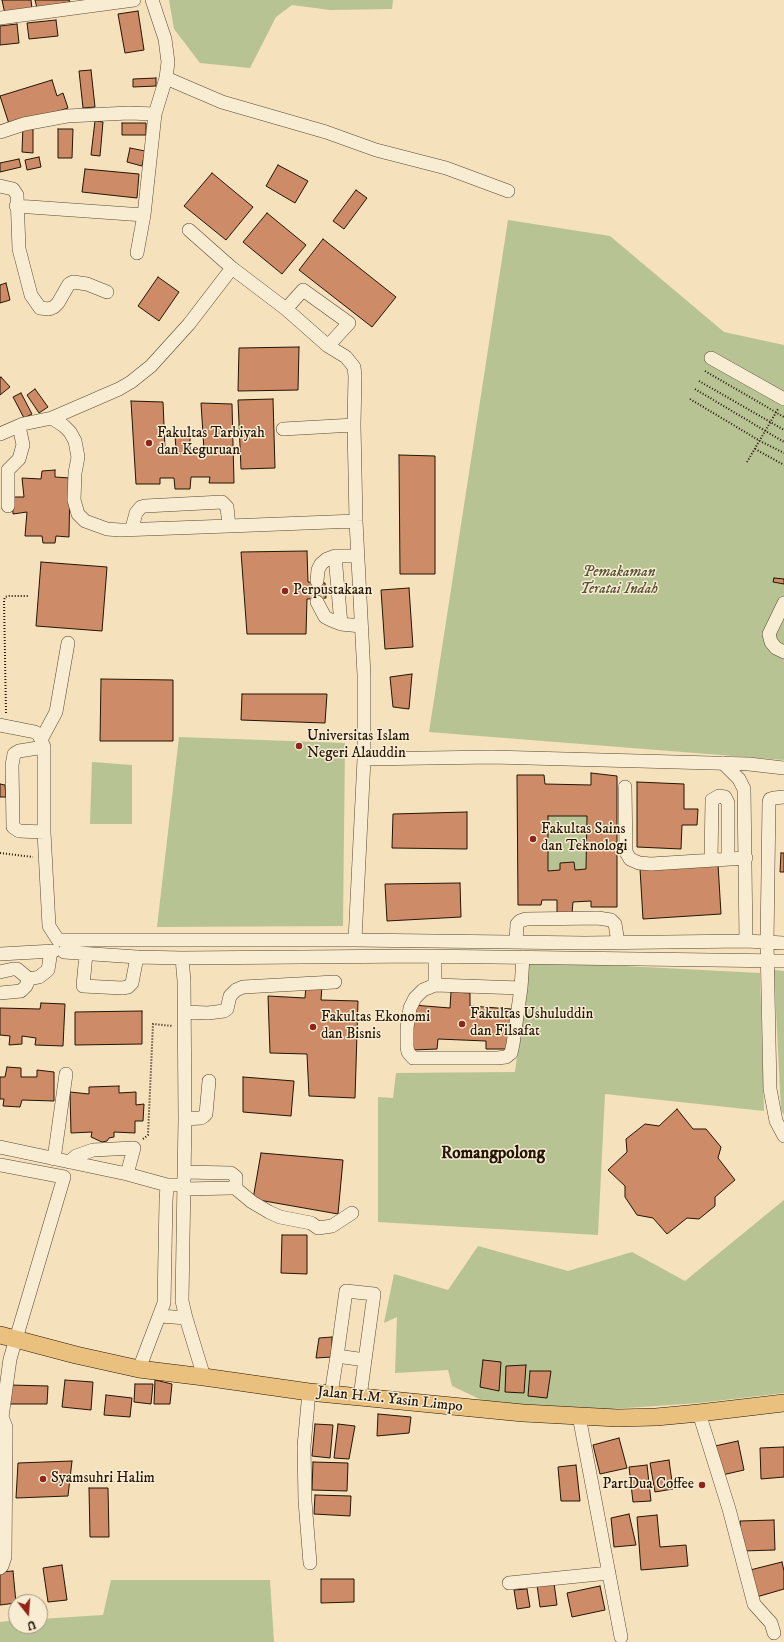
<!DOCTYPE html>
<style>
body{margin:0}
#map{position:relative;width:784px;height:1642px;overflow:hidden;background:#f5e1bb;font-family:"IM FELL DW Pica",serif}
canvas{display:block}
.north{position:absolute;left:8px;top:1594px;width:40px;height:40px;box-sizing:border-box;background:#f8ecd3;border:1px solid #a39680;border-radius:50%;rotate:163deg;font-size:11px;font-weight:700;line-height:16px;text-align:center;color:#231504}
.north::after{content:'';display:block;margin:auto;width:14px;height:18px;background:#8f2418;clip-path:polygon(50% 0,100% 100%,50% 72%,0 100%)}
</style>
<div id="map">
<canvas width="784" height="1642"></canvas>
<div class="north">U</div>
</div>
<script>
const ctx = document.querySelector('canvas').getContext('2d');
ctx.lineJoin = 'round';
function paint(path, color) {
  ctx.fillStyle = color;
  ctx.fill(path, 'evenodd');
}
function poly(rows) {
  const path = new Path2D();
  for (const r of rows) {
    path.moveTo(r[0], r[1]);
    for (let i = 2; i < r.length; i += 2) path.lineTo(r[i], r[i + 1]);
  }
  return path;
}
function trace(path, color, width, dash) {
  ctx.strokeStyle = color;
  ctx.lineWidth = width;
  ctx.lineCap = dash ? 'butt' : 'round';
  ctx.setLineDash(dash || []);
  ctx.stroke(path);
}
function write(font, color, halo, rows, align = 'center') {
  ctx.font = font + ' "IM FELL DW Pica",serif';
  ctx.lineWidth = 3;
  ctx.setLineDash([]);
  ctx.textBaseline = 'middle';
  ctx.strokeStyle = halo;
  ctx.fillStyle = color;
  for (const [text, x, y, turn = 0] of rows) {
    ctx.save();
    ctx.translate(x, y);
    ctx.rotate((+turn || 0) * Math.PI / 180);
    ctx.textAlign = isNaN(turn) ? turn : align;
    if (halo) ctx.strokeText(text, 0, 0);
    ctx.fillText(text, 0, 0);
    ctx.restore();
  }
}
paint(poly([
 [169,0,393,0,392,9,330,10,292,5,276,17,250,68,200,63,174,29],
 [508,220,610,236,724,332,784,345,784,760,429,732],
 [179,737,345,743,343,926,157,927],
 [92,762,132,765,132,824,90,824],
 [548,816,587,816,586,869,575,870,574,862,560,863,560,870,548,871],
 [529,961,760,973,764,1111,605,1094,598,1235,378,1222,378,1097,393,1098,396,1073,515,1072],
 [774,970,784,971,784,1115,781,1110],
 [784,1200,784,1393,699,1403,597,1410,486,1402,452,1386,448,1370,395,1373,397,1317,384,1323,394,1274,448,1290,478,1246,568,1271,632,1252,685,1281],
 [111,1580,270,1580,274,1642,0,1642,0,1622,16,1620,16,1626,40,1626,40,1619,103,1615]
]), '#b7c393');
const building = poly([
 [2,0,31,0,32,9,5,14,2,0],
 [35,0,69,0,70,2,37,8,35,0],
 [138,11,144,50,125,53,118,14,138,11],
 [56,20,58,36,29,39,27,23,56,20],
 [17,24,19,43,0,45,0,26,17,24],
 [91,70,95,107,83,108,79,71,91,70],
 [156,78,156,86,133,87,133,79,156,78],
 [52,80,57,96,63,93,68,108,10,127,0,96,52,80],
 [95,121,103,122,100,156,91,155,95,121],
 [122,123,146,123,146,135,122,135,122,123],
 [23,126,33,127,33,153,22,152,23,126],
 [58,129,73,129,72,158,58,158,58,129],
 [130,148,145,151,142,166,127,162,130,148],
 [39,157,41,167,27,170,25,160,39,157],
 [19,159,21,167,0,172,0,163,19,159],
 [278,165,308,181,295,203,266,186,278,165],
 [85,169,139,174,137,198,82,192,85,169],
 [212,173,253,207,226,240,184,206,212,173],
 [356,190,367,198,344,229,333,221,356,190],
 [267,213,306,245,282,274,243,242,267,213],
 [323,239,396,297,372,327,299,270,323,239],
 [158,277,179,292,159,321,138,306,158,277],
 [6,283,10,300,0,303,0,285,6,283],
 [299,347,298,390,238,391,239,348,299,347],
 [1,377,10,387,0,395,0,378,1,377],
 [35,389,48,407,39,413,27,395,35,389],
 [21,393,32,414,24,418,13,397,21,393],
 [273,399,275,468,241,469,238,400,273,399],
 [131,401,163,402,165,449,176,449,175,436,190,436,190,450,204,450,201,403,232,404,234,483,209,483,210,477,191,477,190,489,175,489,174,478,160,478,160,484,136,484,131,401],
 [399,455,435,456,435,574,400,574,399,455],
 [55,470,55,477,70,478,69,537,56,536,55,543,43,543,42,536,25,536,27,512,13,514,12,497,24,497,22,478,41,479,42,471,55,470],
 [307,551,308,582,325,583,326,598,307,599,306,634,247,634,241,552,307,551],
 [41,562,107,567,102,631,36,626,41,562],
 [774,578,784,579,784,584,773,582,774,578],
 [409,588,413,647,385,649,381,590,409,588],
 [412,674,409,709,393,707,390,677,412,674],
 [101,679,173,680,173,741,100,741,101,679],
 [242,694,327,694,325,723,241,720,242,694],
 [591,773,617,776,617,907,591,907,591,901,573,902,572,913,557,913,557,900,542,900,541,905,518,905,517,775,544,775,545,784,591,785,591,773],
 [548,816,587,816,586,869,575,870,574,862,560,863,560,870,548,871,548,816],
 [637,782,684,784,684,809,698,809,697,825,682,825,681,849,637,847,637,782],
 [0,784,5,785,6,797,0,797,0,784],
 [467,812,467,849,392,848,393,814,467,812],
 [781,853,784,853,784,872,780,872,781,853],
 [718,864,721,914,643,919,640,869,718,864],
 [460,883,461,917,387,921,385,884,460,883],
 [306,985,322,985,321,1000,358,1001,355,1098,309,1096,307,1054,270,1053,268,996,305,998,306,985],
 [451,992,470,993,470,1006,511,1009,510,1049,486,1049,486,1041,438,1039,437,1049,412,1050,413,1005,450,1008,451,992],
 [41,1003,65,1004,63,1046,35,1045,36,1038,22,1036,22,1044,9,1045,10,1036,0,1035,0,1008,40,1009,41,1003],
 [142,1011,142,1044,75,1045,75,1012,142,1011],
 [7,1067,21,1068,21,1077,37,1077,37,1070,54,1072,54,1101,22,1100,20,1107,3,1106,4,1099,0,1099,0,1077,5,1077,7,1067],
 [243,1077,294,1081,291,1116,243,1112,243,1077],
 [119,1086,119,1093,136,1092,136,1105,144,1104,143,1121,135,1121,135,1133,114,1132,114,1137,109,1138,107,1141,102,1142,91,1137,92,1132,71,1133,70,1092,89,1094,89,1087,119,1086],
 [677,1109,693,1129,706,1129,721,1147,718,1158,735,1180,715,1197,715,1206,699,1219,687,1218,667,1234,653,1218,637,1215,625,1197,625,1186,608,1170,627,1152,626,1139,645,1124,659,1126,677,1109],
 [261,1153,343,1160,338,1214,253,1199,261,1153],
 [282,1235,307,1235,307,1274,281,1273,282,1235],
 [332,1337,332,1357,316,1358,319,1338,332,1337],
 [483,1360,501,1362,499,1391,480,1387,483,1360],
 [526,1365,524,1393,505,1392,506,1366,526,1365],
 [530,1371,551,1371,547,1398,528,1396,530,1371],
 [65,1380,93,1382,91,1410,62,1407,65,1380],
 [155,1380,172,1384,170,1404,154,1404,155,1380],
 [135,1384,153,1384,151,1404,134,1402,135,1384],
 [10,1385,48,1386,47,1404,10,1404,10,1385],
 [106,1395,132,1398,130,1417,104,1415,106,1395],
 [378,1414,411,1417,409,1433,377,1436,378,1414],
 [315,1424,333,1425,330,1458,312,1456,315,1424],
 [338,1424,355,1426,349,1459,334,1458,338,1424],
 [619,1438,627,1468,600,1474,593,1445,619,1438],
 [738,1441,744,1470,722,1475,715,1446,738,1441],
 [784,1447,784,1477,761,1479,760,1448,784,1447],
 [669,1460,673,1489,655,1492,650,1463,669,1460],
 [72,1461,68,1496,16,1498,18,1463,72,1461],
 [313,1462,348,1463,347,1491,312,1490,313,1462],
 [576,1465,580,1501,561,1501,558,1467,576,1465],
 [647,1465,651,1501,633,1502,629,1467,647,1465],
 [89,1488,108,1488,109,1537,90,1537,89,1488],
 [315,1495,351,1496,350,1516,314,1514,315,1495],
 [629,1514,636,1545,614,1547,611,1518,629,1514],
 [657,1515,660,1547,686,1545,688,1566,641,1570,637,1517,657,1515],
 [774,1520,775,1550,742,1551,740,1521,774,1520],
 [782,1562,784,1571,784,1589,753,1598,746,1571,782,1562],
 [62,1565,67,1600,48,1602,43,1568,62,1565],
 [13,1571,16,1603,0,1605,0,1572,13,1571],
 [321,1579,354,1579,354,1602,321,1603,321,1579],
 [554,1583,557,1605,540,1607,537,1585,554,1583],
 [600,1586,605,1610,572,1617,567,1593,600,1586],
 [527,1589,530,1607,517,1609,514,1590,527,1589]
]);
paint(building, '#cd8b67');
trace(building, '#231504', 1);
trace(poly([
 [317,602,317,581]
]), '#d6c2a0', 13, [13, 6]);
const minor = poly([
 [0,18,134,0],
 [166,78,222,102,326,132,376,150,446,168,508,191],
 [0,132,24,124,67,116,129,113,155,114],
 [0,186,13,189,17,195,19,249,31,295,40,308,49,309,54,307,58,303,69,284,73,282,87,284,107,292],
 [16,206,144,215],
 [189,230,232,268],
 [137,253,144,215,155,114,166,78,168,62,165,39,152,0],
 [286,309,303,290,349,323,328,346],
 [711,358,784,399],
 [52,418,119,389,131,382,151,366,189,324,232,268,286,309,328,346,346,357,354,367,355,376,354,425,356,521,364,675,364,759,355,940],
 [283,429,354,425],
 [0,434,23,424,52,418,64,426,70,432,75,441,78,457,75,473,74,500,78,514,85,521,107,529,120,530,229,526,356,521],
 [8,506,8,470,19,459,23,445,19,426],
 [132,528,136,513,141,507,145,506,222,502,227,507,229,526],
 [335,556,341,624],
 [317,581,318,570,321,564,327,559,335,556,357,556],
 [317,602,325,617,331,620,341,624,361,626],
 [784,603,769,634,771,642,776,648,784,652],
 [0,725,35,732,39,735,44,747,44,832,49,926,58,940],
 [41,740,56,712,68,643],
 [44,747,19,751,14,754,12,765,13,827,19,831,44,832],
 [364,759,492,757,749,764,784,768],
 [723,763,739,779,744,789,746,941],
 [625,787,626,852,630,859,639,863,651,864,746,858],
 [784,797,774,798,770,799,769,802,767,943,770,1089,776,1121,784,1136],
 [711,860,712,800,719,796,725,797,728,803,728,859],
 [61,940,355,940,585,943,746,941,784,943],
 [516,941,517,924,520,921,526,919,598,918,611,920,615,924,618,942],
 [64,952,137,957,182,958,421,956,784,961],
 [0,954,54,951],
 [86,954,83,986,122,988,128,987,132,983,137,957],
 [435,957,435,985,521,988,523,957],
 [182,958,184,981,185,1119,182,1301,186,1318,204,1377],
 [0,972,13,969,17,969,29,979],
 [29,979,39,977,48,970,51,951],
 [435,985,423,990,415,998,410,1008,407,1028,407,1047,408,1052,413,1058,497,1058,506,1057,511,1053,513,1044,521,988],
 [0,993,21,991,26,986,29,979],
 [184,1012,208,1013,224,1011,227,1009,230,996,236,990,243,987,335,982],
 [185,1119,201,1118,204,1116,206,1114,209,1081],
 [0,1147,127,1174,167,1185,176,1185],
 [54,1159,66,1074],
 [69,1162,76,1156,93,1150,134,1148,127,1174],
 [0,1165,64,1177,10,1359,2,1417],
 [234,1187,252,1202,269,1212,280,1217,311,1223,318,1228,332,1226,352,1213],
 [184,1189,231,1188,236,1185,236,1177,231,1173,184,1172],
 [161,1316,186,1318],
 [139,1369,164,1303,166,1201,167,1185],
 [309,1392,304,1446,305,1501,310,1563],
 [331,1394,337,1356],
 [360,1397,365,1360,374,1294,346,1291,337,1356,365,1360],
 [699,1413,729,1509,754,1604,771,1623,774,1633],
 [0,1415,2,1417,6,1427,6,1440,5,1557,2,1566,0,1568],
 [579,1416,621,1637],
 [509,1583,609,1573]
]);
const major = poly([
 [0,1335,76,1355,139,1369,204,1377,309,1392,523,1413,617,1418,656,1417,699,1413,784,1403]
]);
trace(minor, '#584832', 14);
trace(major, '#231504', 18);
trace(poly([
 [705,371,784,417],
 [699,381,784,430],
 [695,389,784,442],
 [690,399,760,441,784,453],
 [755,449,784,465],
 [747,462,778,409],
 [6,713,4,600,5,597,9,596,28,596],
 [0,853,33,857],
 [143,1139,148,1135,153,1024,173,1026]
]), '#231504', 2, [1, 2]);
trace(minor, '#f8ecd3', 13);
trace(major, '#eac07e', 17);
for (const [x, y, r, color] of [
 [149,443,4,"#8f2418"],
 [285,591,4,"#8f2418"],
 [299,746,4,"#8f2418"],
 [533,839,4,"#8f2418"],
 [462,1024,4,"#8f2418"],
 [313,1027,4,"#8f2418"],
 [43,1479,4,"#8f2418"],
 [702,1485,4,"#8f2418"]
]) {
  const dot = new Path2D();
  dot.arc(x, y, r, 0, 2 * Math.PI);
  ctx.fillStyle = color;
  ctx.fill(dot);
  trace(dot, '#f8ecd3', 1.5);
}
write('15px', '#231504', '#f8ecd3', [
 ["Fakultas Tarbiyah",157,434],
 ["dan Keguruan",157,451],
 ["Perpustakaan",293,591],
 ["Universitas Islam",307,737],
 ["Negeri Alauddin",307,754],
 ["Fakultas Sains",541,830],
 ["dan Teknologi",541,847],
 ["Fakultas Ushuluddin",470,1015],
 ["dan Filsafat",470,1032],
 ["Fakultas Ekonomi",321,1018],
 ["dan Bisnis",321,1035],
 ["Syamsuhri Halim",51,1479],
 ["PartDua Coffee",694,1485,"right"]
], 'left');
write('italic 15px', '#575236', '#f8ecd3', [
 ["Pemakaman",619,573],
 ["Teratai Indah",619,590]
]);
write('15px', '#231504', '#f8ecd3', [
 ["Jalan H.M. Yasin Limpo",390,1400,6]
]);
write('bold 17px', '#231504', '#f8ecd3', [
 ["Romangpolong",493,1154]
]);
</script>
